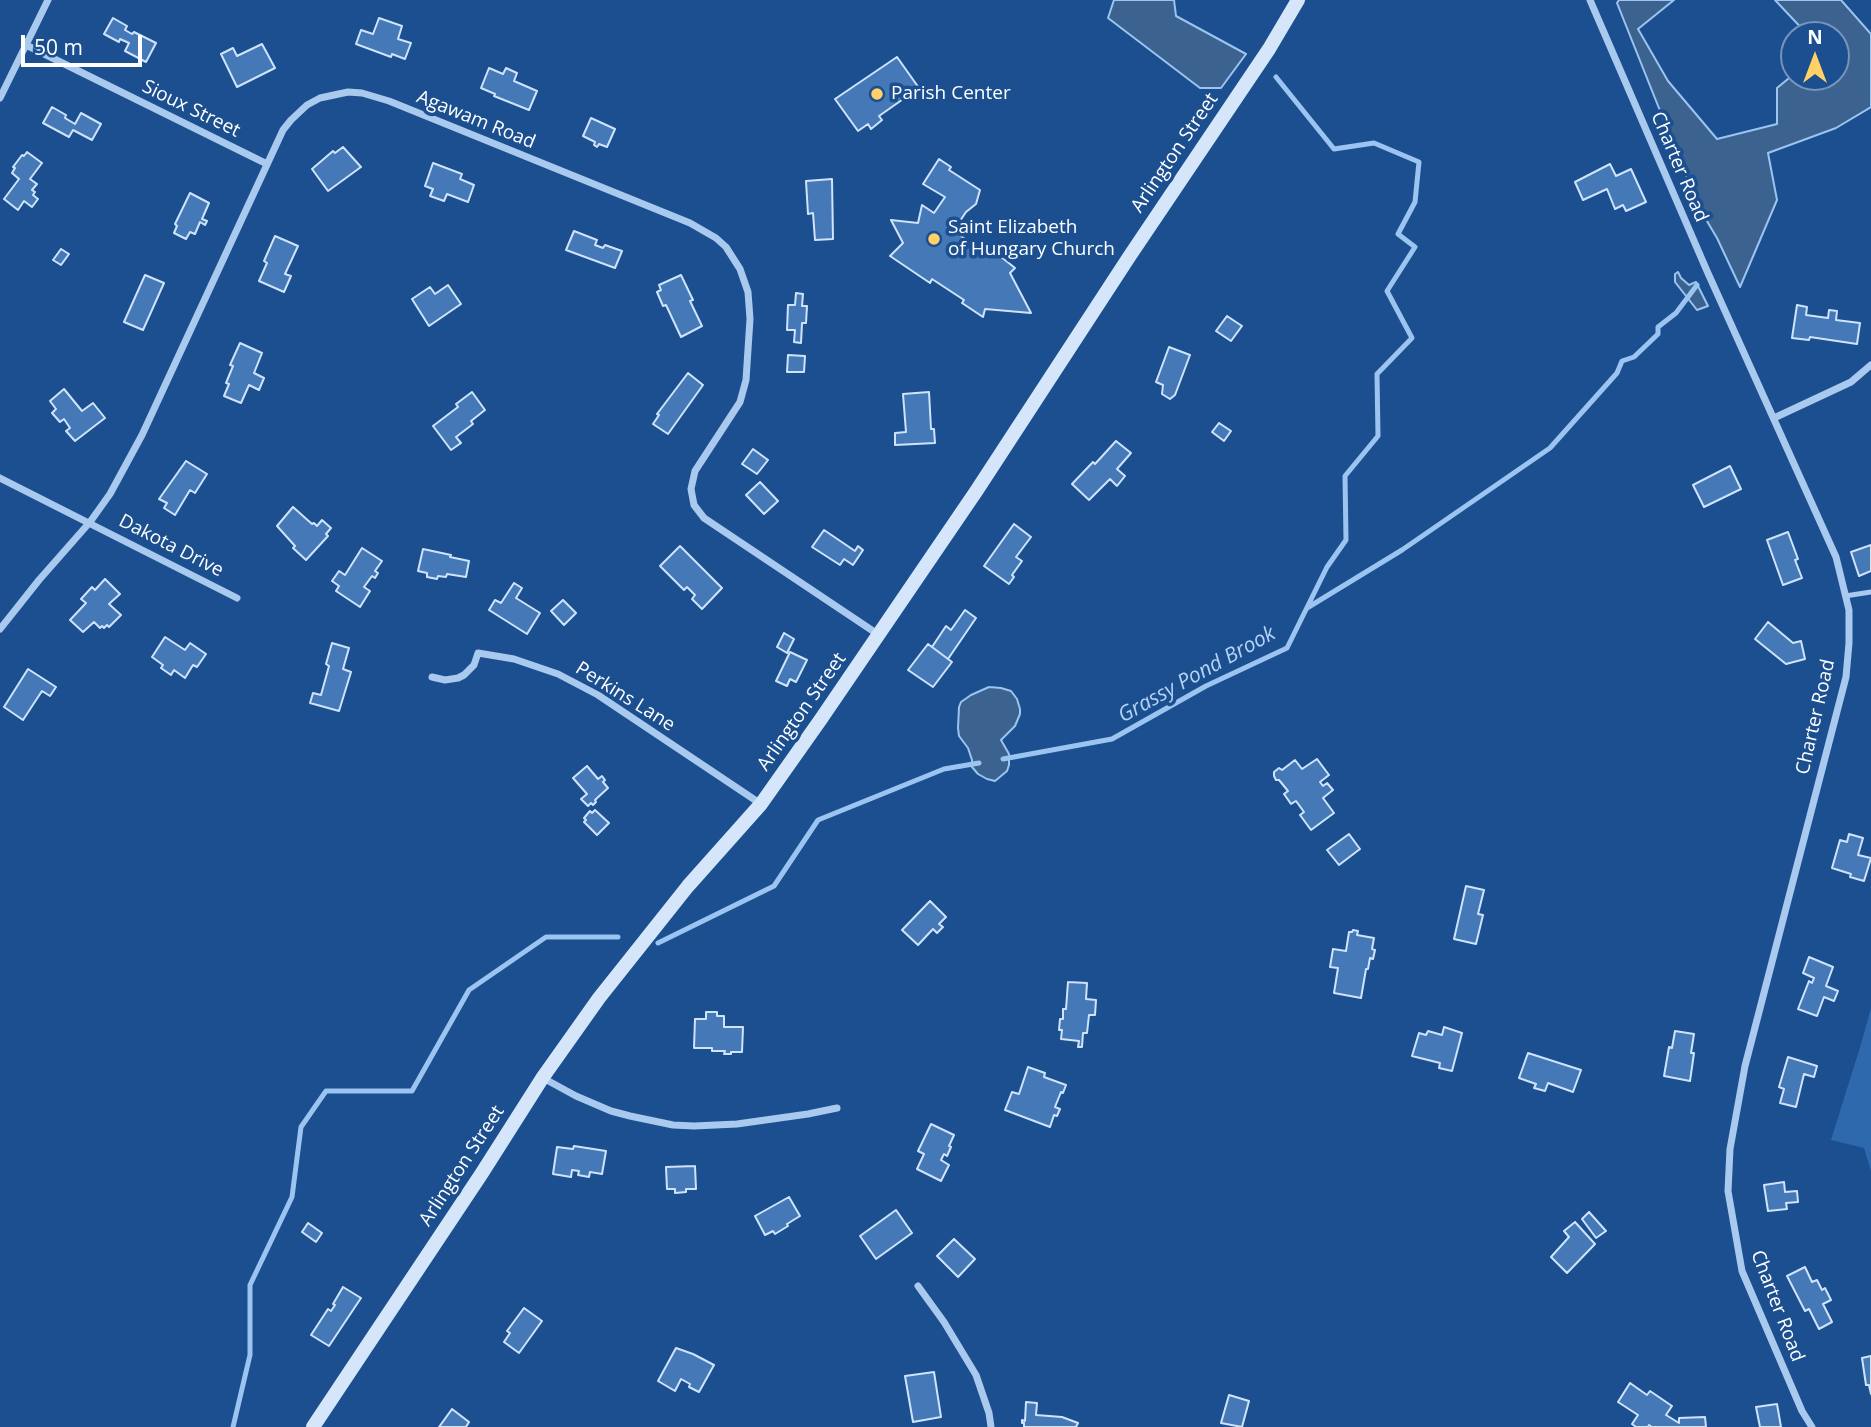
<!DOCTYPE html>
<style>
body{margin:0}
#map{position:relative;width:1871px;height:1427px;overflow:hidden;background:#1b4f8f;font-family:"Open Sans",sans-serif}
canvas{display:block}
.north{position:absolute;left:1780px;top:21px;width:70px;height:70px;box-sizing:border-box;background:#1b4f8f;border:2px solid #7695bc;border-radius:50%;rotate:0deg;font-size:19px;font-weight:700;line-height:28px;text-align:center;color:#fff}
.north::after{content:'';display:block;margin:auto;width:24px;height:32px;background:#ffd166;clip-path:polygon(50% 0,100% 100%,50% 72%,0 100%)}
.scale{position:absolute;left:21px;top:35px;width:121px;height:32px;box-sizing:border-box;border:4px solid #fff;border-top:0;padding-left:9px;font-size:21px;line-height:24px;white-space:nowrap;color:#fff;-webkit-text-stroke:5px #1b4f8f;paint-order:stroke}
</style>
<div id="map">
<canvas width="1871" height="1427"></canvas>
<div class="north">N</div>
<div class="scale">50 m</div>
</div>
<script>
const ctx = document.querySelector('canvas').getContext('2d');
ctx.lineJoin = 'round';
function paint(path, color) {
  ctx.fillStyle = color;
  ctx.fill(path, 'evenodd');
}
function poly(rows) {
  const path = new Path2D();
  for (const r of rows) {
    path.moveTo(r[0], r[1]);
    for (let i = 2; i < r.length; i += 2) path.lineTo(r[i], r[i + 1]);
  }
  return path;
}
function trace(path, color, width, dash) {
  ctx.strokeStyle = color;
  ctx.lineWidth = width;
  ctx.lineCap = dash ? 'butt' : 'round';
  ctx.setLineDash(dash || []);
  ctx.stroke(path);
}
function write(font, color, halo, rows, align = 'center') {
  ctx.font = font + ' "Open Sans",sans-serif';
  ctx.lineWidth = 7;
  ctx.setLineDash([]);
  ctx.textBaseline = 'middle';
  ctx.strokeStyle = halo;
  ctx.fillStyle = color;
  for (const [text, x, y, turn = 0] of rows) {
    ctx.save();
    ctx.translate(x, y);
    ctx.rotate((+turn || 0) * Math.PI / 180);
    ctx.textAlign = isNaN(turn) ? turn : align;
    if (halo) ctx.strokeText(text, 0, 0);
    ctx.fillText(text, 0, 0);
    ctx.restore();
  }
}
paint(poly([
 [1871,1008,1871,1171,1864,1148,1831,1140,1861,1044]
]), '#2e69ad');
const water = poly([
 [1114,0,1174,0,1176,16,1246,54,1221,88,1200,88,1108,18,1114,0],
 [1619,0,1674,0,1638,29,1668,81,1717,139,1777,124,1777,88,1794,74,1794,77,1836,77,1836,35,1808,35,1775,0,1841,0,1871,34,1871,107,1836,128,1768,153,1777,200,1740,287,1717,238,1698,206,1617,3,1619,0],
 [1678,272,1681,278,1689,285,1696,282,1708,306,1697,310,1675,282,1675,274,1678,272],
 [989,687,1001,688,1011,691,1017,699,1020,709,1020,714,1015,726,1001,740,1009,754,1009,765,1007,771,995,781,987,779,978,774,972,767,972,760,968,748,959,736,958,728,959,707,961,702,971,695,989,687]
]);
paint(water, '#3c6290');
trace(water, '#9cc4f0', 2);
trace(poly([
 [1307,608,1402,550,1550,448,1617,373,1622,361,1634,357,1658,334,1658,327,1676,313,1697,285],
 [1003,759,1112,739,1206,686,1287,648,1327,567,1346,540,1345,476,1378,436,1377,374,1412,338,1387,291,1415,247,1398,234,1415,202,1419,162,1374,143,1334,149,1276,77],
 [658,943,774,886,818,820,944,769,979,763],
 [233,1427,250,1355,250,1285,292,1197,301,1127,326,1091,412,1091,469,990,546,937,618,937]
]), '#9cc4f0', 5);
const building = poly([
 [113,18,127,26,125,30,132,34,134,32,156,43,146,62,125,51,129,43,120,39,119,42,104,34,113,18],
 [379,18,402,26,398,39,411,43,405,59,392,54,391,57,356,44,361,30,373,34,379,18],
 [262,44,275,68,237,87,221,54,233,48,237,56,262,44],
 [897,57,919,88,879,116,882,120,871,129,868,124,858,131,835,99,897,57],
 [489,68,503,74,506,68,517,73,514,81,537,91,529,110,494,96,495,94,481,88,489,68],
 [52,107,66,115,65,118,75,124,81,113,101,124,92,140,73,130,69,137,43,123,52,107],
 [591,118,615,129,607,147,599,144,597,147,594,145,595,142,583,136,591,118],
 [343,147,361,167,328,191,312,169,333,151,335,153,343,147],
 [27,152,42,163,30,179,37,184,32,190,35,192,33,195,38,199,32,207,24,201,18,210,4,199,19,179,12,173,15,168,13,167,22,155,24,156,27,152],
 [939,159,951,167,949,170,980,190,976,204,966,212,956,227,963,232,961,236,992,256,995,252,1015,268,1010,273,1031,313,985,309,983,317,962,303,964,300,932,279,930,283,890,256,903,243,891,220,918,223,922,205,934,213,945,197,923,184,939,159],
 [433,163,462,174,460,179,474,185,468,202,447,194,444,201,430,196,433,189,425,186,433,163],
 [1610,164,1616,176,1631,169,1646,202,1626,211,1623,205,1615,209,1607,189,1583,200,1575,182,1610,164],
 [832,179,833,239,815,240,813,213,808,214,806,181,832,179],
 [190,193,209,203,202,219,207,221,205,225,200,222,195,234,190,232,186,239,174,233,177,226,175,224,190,193],
 [574,231,597,240,595,245,603,248,605,245,622,251,615,268,566,250,574,231],
 [275,236,298,246,285,274,291,276,284,292,259,281,267,263,264,261,275,236],
 [61,249,69,254,61,265,53,260,61,249],
 [145,275,164,283,143,330,124,322,145,275],
 [681,275,693,300,690,301,702,326,681,337,666,305,663,306,657,292,661,290,659,285,681,275],
 [448,285,461,304,429,326,412,299,430,287,435,294,448,285],
 [796,293,803,294,802,306,807,306,806,323,802,323,801,343,794,342,795,330,787,330,788,305,795,305,796,293],
 [1797,305,1807,307,1806,315,1828,318,1829,310,1837,311,1836,320,1860,323,1857,344,1810,337,1809,340,1792,338,1797,305],
 [1227,316,1242,326,1231,341,1216,331,1227,316],
 [240,343,262,353,254,373,264,378,259,390,249,385,241,403,224,396,229,384,226,383,233,366,230,365,240,343],
 [1169,347,1190,355,1175,395,1170,399,1162,394,1163,385,1156,382,1169,347],
 [788,355,805,356,804,372,787,372,788,355],
 [688,373,703,385,668,434,653,424,659,415,657,414,688,373],
 [64,389,82,411,93,403,105,418,75,441,66,431,70,428,64,419,60,422,52,413,56,409,50,401,64,389],
 [472,392,485,410,471,421,473,424,456,437,461,443,451,450,433,426,458,407,456,404,472,392],
 [929,392,931,429,934,429,935,443,895,445,895,433,906,432,903,394,929,392],
 [1219,423,1231,431,1224,441,1212,432,1219,423],
 [1116,441,1131,453,1117,469,1125,476,1117,486,1110,479,1089,500,1072,484,1093,462,1095,464,1116,441],
 [753,449,768,460,757,474,742,464,753,449],
 [186,461,207,474,195,493,190,490,175,515,164,508,167,503,159,499,186,461],
 [1730,466,1741,489,1704,507,1693,485,1730,466],
 [760,482,778,501,764,514,746,495,760,482],
 [293,507,312,524,314,523,317,526,322,520,331,528,326,534,328,536,306,560,293,548,295,546,277,526,293,507],
 [1014,524,1031,537,1016,557,1022,561,1012,575,1014,577,1009,584,984,566,1014,524],
 [824,530,855,551,858,546,863,550,853,565,844,559,840,565,812,547,824,530],
 [1788,532,1798,559,1795,560,1802,578,1783,585,1767,540,1788,532],
 [1871,545,1871,571,1859,576,1851,552,1871,545],
 [680,546,722,588,702,609,692,599,695,595,687,587,684,590,660,566,680,546],
 [362,548,382,561,375,571,378,573,375,578,372,576,364,587,370,591,360,607,336,591,339,586,332,581,339,571,345,575,362,548],
 [423,549,451,555,450,557,469,561,466,577,447,574,446,577,438,576,437,579,427,577,427,573,418,571,423,549],
 [105,579,120,594,109,604,121,615,109,627,107,625,104,628,102,626,100,628,94,622,83,632,70,620,86,603,81,599,92,587,95,590,105,579],
 [514,583,522,588,516,598,540,613,527,634,489,610,495,600,501,603,514,583],
 [563,600,576,613,564,625,551,611,563,600],
 [965,610,976,618,948,659,932,647,946,626,951,630,965,610],
 [1768,622,1793,643,1801,641,1805,659,1786,664,1755,639,1768,622],
 [784,633,794,639,787,653,777,647,784,633],
 [165,637,185,650,190,643,206,654,197,667,193,665,185,678,174,670,171,675,161,668,163,665,152,657,165,637],
 [332,643,349,648,343,669,351,672,339,711,310,703,313,693,321,695,329,666,326,664,332,643],
 [928,644,952,662,933,687,908,670,928,644],
 [790,652,807,660,796,682,790,679,787,686,776,681,790,652],
 [28,669,56,687,50,696,42,691,23,720,4,707,28,669],
 [1317,759,1329,775,1320,782,1323,786,1327,783,1333,790,1323,798,1334,813,1311,830,1300,815,1304,812,1296,801,1291,804,1284,794,1288,791,1279,780,1276,780,1274,776,1274,772,1279,768,1282,770,1295,760,1302,769,1317,759],
 [587,766,598,779,602,776,605,780,603,782,608,788,595,800,596,802,593,805,591,803,588,806,581,799,587,794,573,778,587,766],
 [595,810,609,823,597,835,584,822,586,820,584,818,590,811,592,813,595,810],
 [1349,834,1360,849,1339,865,1327,850,1349,834],
 [1849,834,1863,838,1858,855,1871,858,1864,881,1850,877,1851,874,1832,868,1840,840,1847,842,1849,834],
 [1466,886,1484,890,1478,914,1483,915,1476,944,1454,939,1466,886],
 [930,901,946,917,939,924,943,927,937,933,933,929,918,945,902,930,930,901],
 [1353,930,1358,931,1357,935,1374,938,1372,949,1375,950,1373,959,1370,958,1368,969,1366,969,1361,998,1334,993,1338,968,1330,967,1333,949,1346,951,1349,932,1352,932,1353,930],
 [1809,957,1833,967,1826,986,1838,991,1834,1001,1824,997,1817,1016,1798,1009,1809,981,1812,983,1814,978,1803,973,1809,957],
 [1068,982,1087,983,1086,999,1096,1000,1095,1015,1089,1015,1087,1033,1083,1033,1082,1047,1078,1047,1079,1041,1061,1039,1062,1030,1059,1030,1060,1019,1063,1019,1063,1009,1066,1009,1068,982],
 [706,1012,717,1012,717,1016,724,1016,724,1027,743,1027,742,1052,731,1052,731,1054,724,1054,725,1051,712,1051,712,1048,694,1048,695,1019,706,1019,706,1012],
 [1444,1027,1462,1033,1452,1071,1439,1068,1440,1063,1412,1056,1419,1033,1426,1035,1428,1031,1442,1035,1444,1027],
 [1675,1031,1694,1034,1691,1053,1694,1053,1690,1081,1664,1076,1669,1047,1672,1048,1675,1031],
 [1528,1053,1581,1070,1573,1092,1548,1083,1545,1091,1534,1088,1536,1084,1519,1078,1528,1053],
 [1788,1057,1817,1066,1814,1077,1804,1074,1796,1107,1780,1103,1784,1089,1779,1087,1788,1057],
 [1028,1067,1045,1073,1044,1077,1066,1085,1063,1093,1061,1092,1055,1107,1060,1109,1057,1116,1054,1115,1050,1127,1005,1110,1012,1092,1019,1094,1028,1067],
 [931,1124,954,1135,949,1146,951,1147,947,1156,944,1154,941,1160,949,1165,941,1181,917,1169,924,1154,918,1151,931,1124],
 [574,1146,606,1151,602,1174,590,1172,589,1177,578,1175,579,1171,572,1170,571,1177,553,1174,557,1147,573,1149,574,1146],
 [695,1166,696,1189,686,1189,686,1192,675,1193,675,1189,667,1189,666,1167,695,1166],
 [1784,1182,1785,1192,1797,1191,1798,1202,1786,1203,1787,1209,1768,1211,1764,1185,1784,1182],
 [789,1197,800,1216,787,1224,788,1226,775,1234,773,1231,765,1235,755,1216,789,1197],
 [896,1210,912,1233,876,1259,860,1236,896,1210],
 [1589,1212,1606,1231,1596,1238,1582,1219,1589,1212],
 [1575,1222,1595,1244,1567,1273,1551,1257,1569,1237,1564,1231,1575,1222],
 [308,1223,322,1233,316,1242,302,1232,308,1223],
 [954,1239,975,1259,958,1277,937,1256,954,1239],
 [1805,1267,1812,1282,1817,1280,1822,1290,1825,1288,1831,1300,1823,1304,1832,1322,1819,1329,1809,1309,1805,1311,1787,1276,1805,1267],
 [343,1287,361,1298,329,1346,311,1335,328,1309,331,1311,335,1305,333,1304,343,1287],
 [524,1308,542,1321,519,1353,504,1342,510,1333,507,1331,524,1308],
 [676,1348,693,1354,714,1365,699,1392,689,1387,690,1384,681,1379,675,1391,658,1381,676,1348],
 [1871,1356,1871,1394,1869,1385,1866,1385,1862,1358,1871,1356],
 [934,1372,941,1417,913,1422,905,1376,934,1372],
 [1630,1383,1647,1395,1650,1391,1672,1406,1666,1415,1679,1423,1679,1418,1705,1417,1706,1427,1652,1427,1649,1425,1648,1427,1636,1427,1632,1424,1638,1415,1618,1402,1630,1383],
 [1229,1395,1249,1401,1242,1427,1221,1423,1229,1395],
 [1026,1402,1037,1403,1036,1415,1062,1417,1078,1423,1076,1427,1024,1427,1024,1423,1022,1423,1022,1420,1025,1421,1026,1402],
 [1777,1404,1781,1427,1760,1427,1756,1407,1777,1404],
 [452,1409,469,1422,466,1427,439,1427,452,1409]
]);
paint(building, '#4478b7');
trace(building, '#cfe3fa', 2);
trace(poly([
 [1845,596,1871,592]
]), '#a9c9ee', 5);
trace(poly([
 [1590,0,1707,271,1836,557,1849,610,1849,643,1846,677,1745,1066,1730,1149,1728,1191,1742,1271,1802,1411,1812,1427],
 [26,45,267,164],
 [0,98,48,0],
 [1774,418,1851,382,1871,365],
 [0,478,237,598],
 [0,629,39,580,90,522,110,494,142,435,283,130,291,120,307,105,320,98,348,92,362,93,389,101,690,223,716,238,726,247,740,269,748,292,750,319,746,380,740,402,695,471,691,489,694,505,704,518,879,635],
 [432,677,445,680,458,678,464,675,474,665,478,653,514,659,558,674,598,695,761,804],
 [543,1078,576,1096,611,1111,630,1116,673,1125,694,1126,737,1124,808,1114,837,1108],
 [918,1286,944,1322,976,1375,989,1413,991,1427]
]), '#a9c9ee', 7);
trace(poly([
 [313,1427,482,1173,543,1077,599,998,688,886,761,804,821,719,977,490,1129,257,1269,49,1298,0]
]), '#d6e6fa', 14);
for (const [x, y, r, color] of [
 [877,94,7,"#ffd166"],
 [934,239,7,"#ffd166"]
]) {
  const dot = new Path2D();
  dot.arc(x, y, r, 0, 2 * Math.PI);
  ctx.fillStyle = color;
  ctx.fill(dot);
  trace(dot, '#1b4f8f', 2.5);
}
write('19px', '#fff', '#1b4f8f', [
 ["Parish Center",891,94],
 ["Saint Elizabeth",948,228],
 ["of Hungary Church",948,250]
], 'left');
write('19px', '#fff', '#1b4f8f', [
 ["Sioux Street",191,109,26],
 ["Agawam Road",476,120,22],
 ["Arlington Street",1175,153,-56],
 ["Charter Road",1679,167,67],
 ["Dakota Drive",171,546,27],
 ["Perkins Lane",625,697,32],
 ["Arlington Street",802,712,-55],
 ["Charter Road",1816,717,-77],
 ["Arlington Street",462,1166,-57],
 ["Charter Road",1777,1306,69]
]);
write('italic 21px', '#b5d3f5', '#1b4f8f', [
 ["Grassy Pond Brook",1197,675,-29]
]);
</script>
